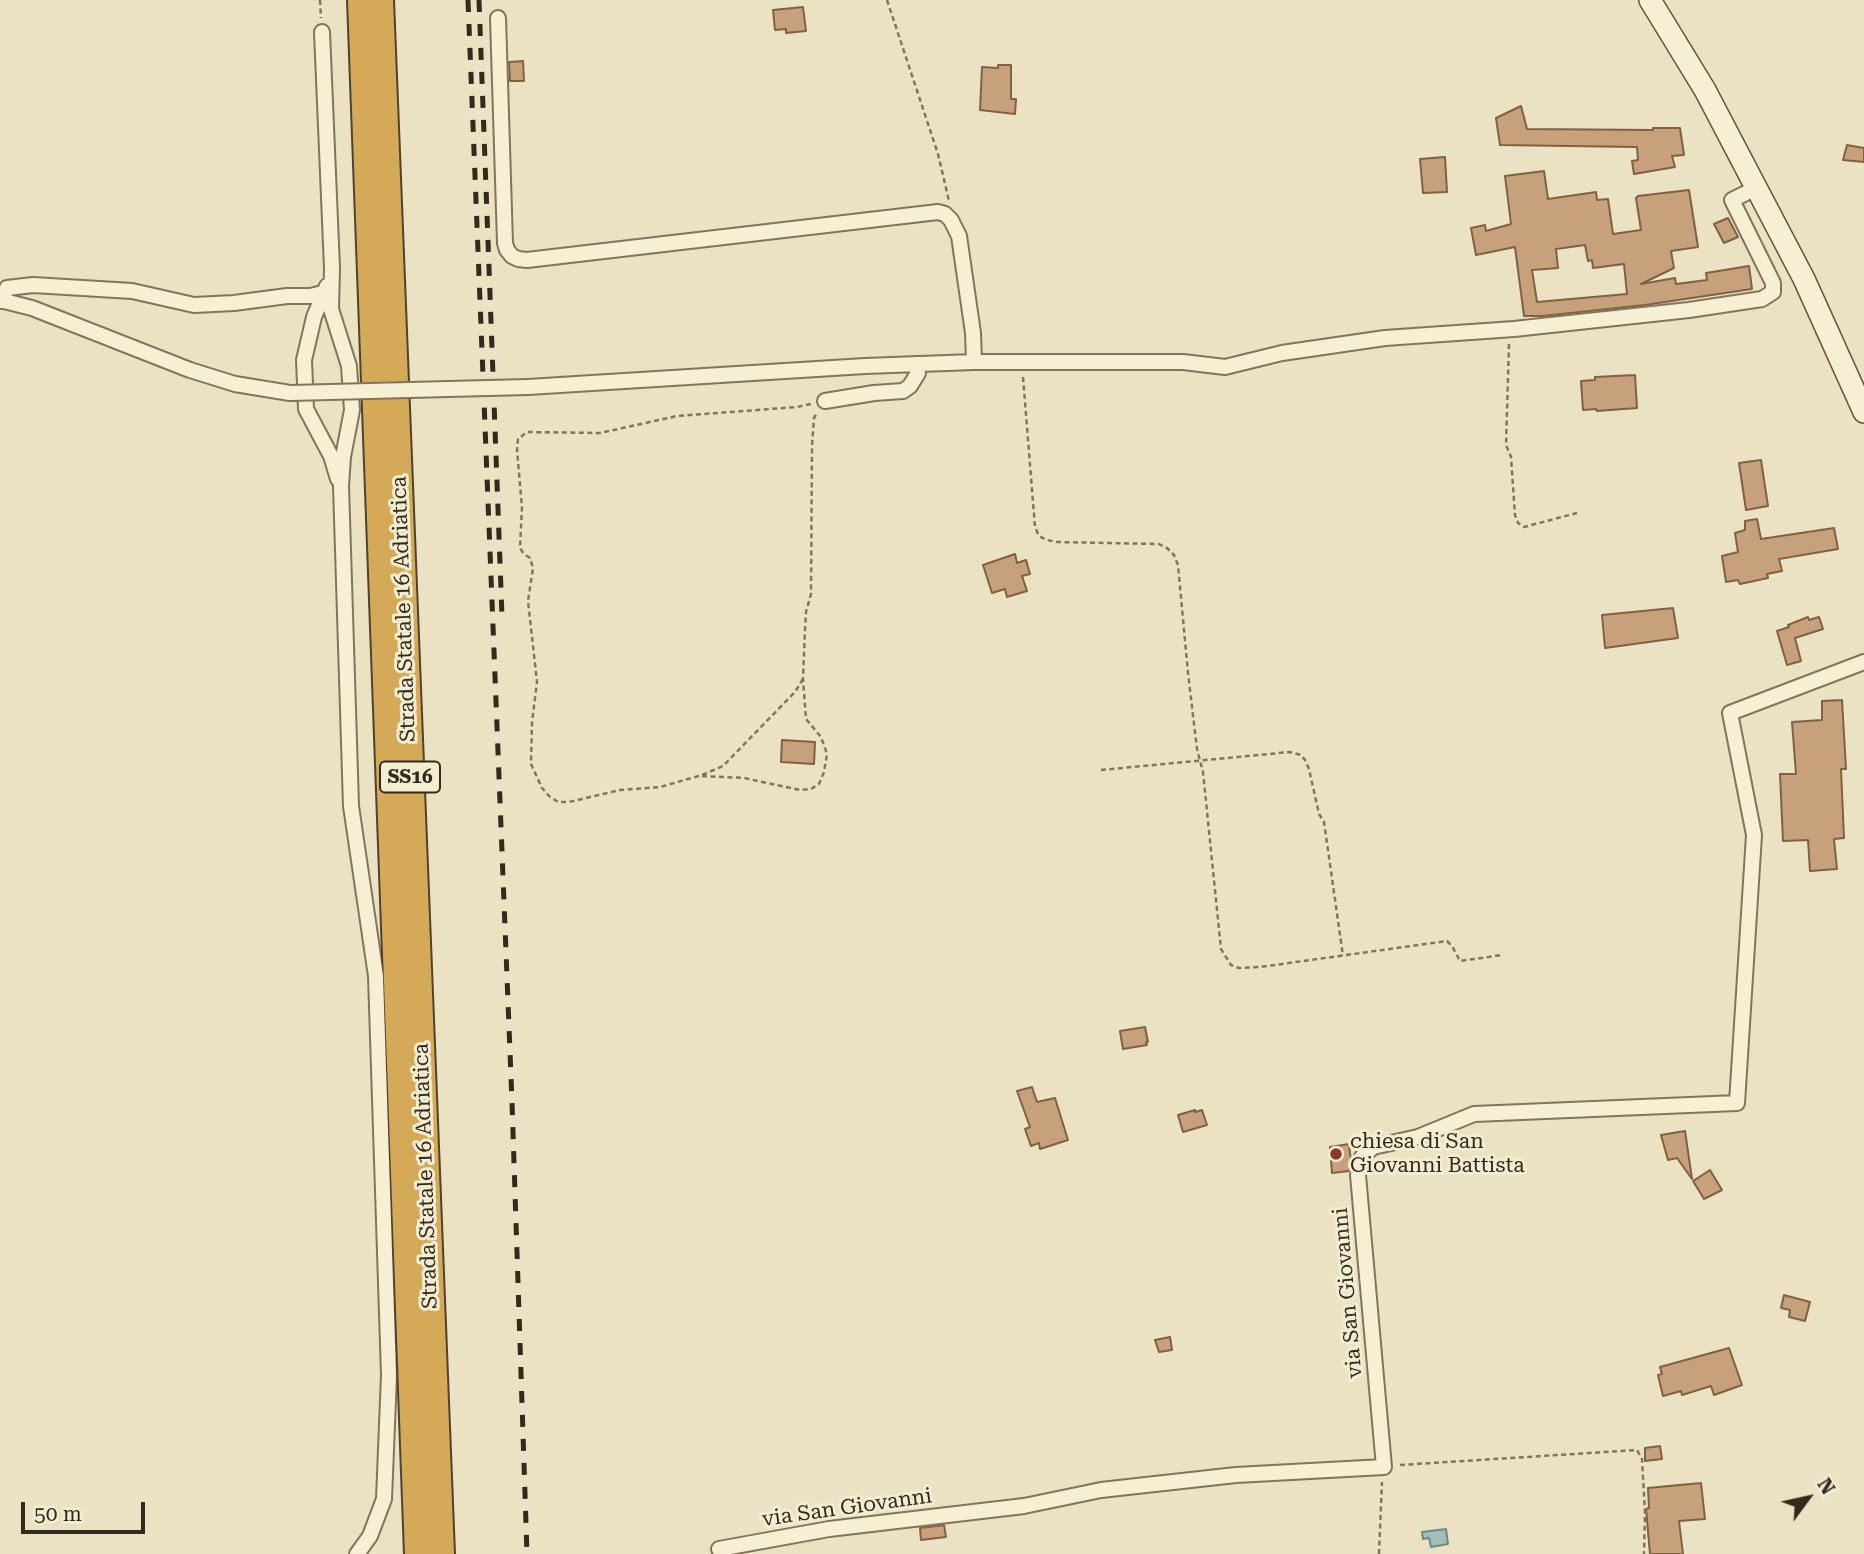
<!DOCTYPE html>
<style>
body{margin:0}
#map{position:relative;width:1864px;height:1554px;overflow:hidden;background:#eae2c2;font-family:"Roboto Serif",serif}
canvas{display:block}
.north{position:absolute;left:1773px;top:1463px;width:70px;height:70px;-webkit-text-stroke:5px #f2ecd1;paint-order:stroke;rotate:57deg;font-size:19px;font-weight:700;line-height:28px;text-align:center;color:#332a1e}
.north::after{content:'';display:block;margin:auto;width:24px;height:32px;background:#332a1e;clip-path:polygon(50% 0,100% 100%,50% 72%,0 100%)}
.scale{position:absolute;left:21px;top:1502px;width:124px;height:32px;box-sizing:border-box;border:4px solid #332a1e;border-top:0;padding-left:9px;font-size:21px;line-height:24px;white-space:nowrap;color:#332a1e;-webkit-text-stroke:5px #f2ecd1;paint-order:stroke}
</style>
<div id="map">
<canvas width="1864" height="1554"></canvas>
<div class="north">N</div>
<div class="scale">50 m</div>
</div>
<script>
const ctx = document.querySelector('canvas').getContext('2d');
ctx.lineJoin = 'round';
function paint(path, color) {
  ctx.fillStyle = color;
  ctx.fill(path, 'evenodd');
}
function poly(rows) {
  const path = new Path2D();
  for (const r of rows) {
    path.moveTo(r[0], r[1]);
    for (let i = 2; i < r.length; i += 2) path.lineTo(r[i], r[i + 1]);
  }
  return path;
}
function trace(path, color, width, dash) {
  ctx.strokeStyle = color;
  ctx.lineWidth = width;
  ctx.lineCap = dash ? 'butt' : 'round';
  ctx.setLineDash(dash || []);
  ctx.stroke(path);
}
function write(font, color, halo, rows, align = 'center') {
  ctx.font = font + ' "Roboto Serif",serif';
  ctx.lineWidth = 6;
  ctx.setLineDash([]);
  ctx.textBaseline = 'middle';
  ctx.strokeStyle = halo;
  ctx.fillStyle = color;
  for (const [text, x, y, turn = 0] of rows) {
    ctx.save();
    ctx.translate(x, y);
    ctx.rotate((+turn || 0) * Math.PI / 180);
    ctx.textAlign = isNaN(turn) ? turn : align;
    if (halo) ctx.strokeText(text, 0, 0);
    ctx.fillText(text, 0, 0);
    ctx.restore();
  }
}
const water = poly([
 [1446,1529,1448,1544,1431,1547,1429,1538,1423,1539,1422,1532,1446,1529]
]);
paint(water, '#a4bdb8');
trace(water, '#6c8a86', 2);
const building = poly([
 [803,7,806,31,786,33,786,29,775,30,773,10,803,7],
 [523,61,524,81,510,81,509,62,523,61],
 [998,65,1011,65,1011,99,1016,99,1015,114,980,110,982,67,998,68,998,65],
 [1521,106,1527,129,1653,130,1653,128,1680,128,1684,155,1672,156,1675,167,1634,174,1632,161,1638,160,1637,147,1500,145,1496,118,1521,106],
 [1847,145,1864,148,1864,162,1843,160,1847,145],
 [1445,157,1447,192,1423,193,1420,159,1445,157],
 [1544,171,1548,199,1596,192,1597,200,1608,199,1613,234,1641,230,1636,198,1638,196,1689,190,1698,247,1671,251,1674,268,1641,284,1675,278,1676,284,1707,280,1706,273,1749,266,1752,289,1645,305,1543,316,1524,316,1515,247,1476,255,1471,228,1485,225,1486,231,1511,224,1505,176,1544,171],
 [1585,245,1588,261,1592,260,1593,268,1624,264,1627,294,1537,302,1532,270,1558,268,1556,249,1585,245],
 [1728,218,1738,237,1724,243,1714,224,1728,218],
 [1635,375,1637,408,1597,411,1596,409,1583,410,1581,381,1595,380,1595,377,1635,375],
 [1761,460,1768,506,1746,510,1739,463,1761,460],
 [1757,519,1761,539,1834,528,1838,549,1779,559,1782,571,1767,574,1768,578,1740,584,1738,580,1726,582,1722,556,1738,552,1735,533,1745,530,1745,521,1757,519],
 [1015,554,1017,563,1026,560,1030,574,1022,576,1027,591,1007,597,1005,589,992,593,983,565,1015,554],
 [1673,608,1678,638,1605,648,1602,615,1673,608],
 [1808,617,1809,620,1819,617,1823,629,1795,638,1801,661,1787,665,1777,631,1789,627,1788,625,1808,617],
 [1842,700,1846,769,1841,769,1844,838,1834,839,1837,869,1810,871,1808,840,1783,841,1780,774,1796,774,1792,722,1822,720,1822,701,1842,700],
 [782,740,815,742,814,764,781,762,782,740],
 [1145,1027,1148,1042,1146,1042,1147,1045,1123,1049,1120,1031,1145,1027],
 [1032,1087,1037,1102,1055,1098,1068,1140,1040,1149,1039,1143,1031,1146,1025,1129,1030,1127,1017,1091,1032,1087],
 [1195,1110,1195,1112,1202,1110,1207,1125,1183,1132,1178,1115,1195,1110],
 [1685,1131,1692,1179,1677,1158,1668,1160,1661,1135,1685,1131],
 [1349,1144,1351,1161,1349,1171,1332,1173,1330,1147,1349,1144],
 [1710,1170,1722,1190,1704,1199,1693,1181,1710,1170],
 [1784,1295,1810,1302,1805,1321,1789,1317,1790,1310,1781,1308,1784,1295],
 [1170,1337,1172,1350,1159,1352,1155,1340,1170,1337],
 [1729,1348,1742,1385,1714,1395,1711,1386,1682,1395,1681,1391,1663,1396,1658,1375,1662,1374,1660,1367,1729,1348],
 [1660,1446,1662,1459,1645,1461,1645,1448,1660,1446],
 [1701,1483,1705,1519,1679,1521,1683,1554,1650,1554,1646,1509,1649,1508,1648,1488,1701,1483],
 [944,1525,946,1537,921,1540,920,1528,944,1525]
]);
paint(building, '#c6a17b');
trace(building, '#806142', 2);
const street = poly([
 [498,18,505,243,507,250,512,256,518,259,527,260,938,212,945,214,951,220,959,236,973,333,974,362],
 [322,32,332,268,331,309,349,366,352,410,343,457,341,486,351,806,376,976,389,1375,384,1499,370,1536,357,1554],
 [327,286,314,317,304,360,306,409,331,456,338,479],
 [0,300,32,308,190,370,235,384,290,393],
 [2,301,7,288,33,285,132,291,194,305,234,303,287,296,310,296,331,291],
 [528,387,865,366,974,362,1183,362,1225,367,1282,353,1385,338,1514,329,1689,310,1762,299,1773,292,1773,283,1732,200,1756,188],
 [825,401,874,393,903,391,910,386,918,373,916,364],
 [719,1549,829,1529,1024,1506,1101,1490,1236,1475,1384,1467,1358,1175,1362,1157,1373,1147,1418,1137,1474,1114,1737,1103,1754,835,1730,713,1864,662]
]);
const secondary = poly([
 [1650,0,1705,90,1804,279,1864,412]
]);
const highway = poly([
 [361,0,418,1554],
 [380,0,441,1554]
]);
trace(street, '#83745b', 18);
trace(secondary, '#64553e', 24);
trace(highway, '#50422f', 30);
trace(poly([
 [320,0,321,18],
 [887,0,938,154,949,201],
 [1509,344,1506,445,1511,457,1515,515,1518,523,1524,527,1577,513],
 [1023,377,1035,527,1039,536,1047,540,1057,542,1159,544,1167,548,1174,555,1178,565,1188,673,1197,749,1203,772,1221,949,1231,965,1239,968,1260,967,1447,941,1452,946,1460,961,1502,955],
 [803,679,795,692,723,766,702,775,660,787,620,790,569,802,558,802,549,796,542,788,531,764,532,722,537,682,528,601,533,568,530,558,524,554,520,548,522,507,517,450,518,439,527,432,600,433,677,416,797,407,811,404],
 [1101,770,1290,752,1301,755,1305,760,1309,769,1319,814,1324,822,1343,956],
 [702,776,744,778,800,790,811,789,819,784,824,772,827,754,821,737,806,719,803,679,805,629,806,612,811,594,812,445,814,418,817,413],
 [1400,1465,1637,1450,1642,1459,1645,1513,1644,1554],
 [1379,1554,1382,1482]
]), '#83745b', 2.5, [5, 3.5]);
trace(street, '#f6efd4', 14);
trace(secondary, '#f6efd4', 21);
trace(highway, '#d4aa58', 26);
trace(poly([
 [468,0,512,1102,527,1554],
 [479,0,502,616]
]), '#332a1e', 5, [12, 12]);
const streetBridge = poly([
 [290,393,528,387]
]);
trace(streetBridge, '#83745b', 18, []);
trace(streetBridge, '#f6efd4', 14);
for (const [x, y, r, color] of [
 [1336,1154,7,"#8d382f"]
]) {
  const dot = new Path2D();
  dot.arc(x, y, r, 0, 2 * Math.PI);
  ctx.fillStyle = color;
  ctx.fill(dot);
  trace(dot, '#f2ecd1', 2.5);
}
for (const [x, y, w] of [
 [410,777,60]
]) {
  const box = new Path2D();
  box.roundRect(x - w / 2, y - 15.5, w, 31, 5);
  ctx.fillStyle = '#f2ecd1';
  ctx.fill(box);
  trace(box, '#332a1e', 2);
}
write('bold 19px', '#332a1e', null, [
 ["SS16",410,777]
]);
write('21px', '#332a1e', '#f2ecd1', [
 ["Strada Statale 16 Adriatica",404,609,-92],
 ["Strada Statale 16 Adriatica",426,1176,-92],
 ["via San Giovanni",1348,1293,-95],
 ["via San Giovanni",847,1508,-8]
]);
write('21px', '#332a1e', '#f2ecd1', [
 ["chiesa di San",1350,1142],
 ["Giovanni Battista",1350,1166]
], 'left');
</script>
